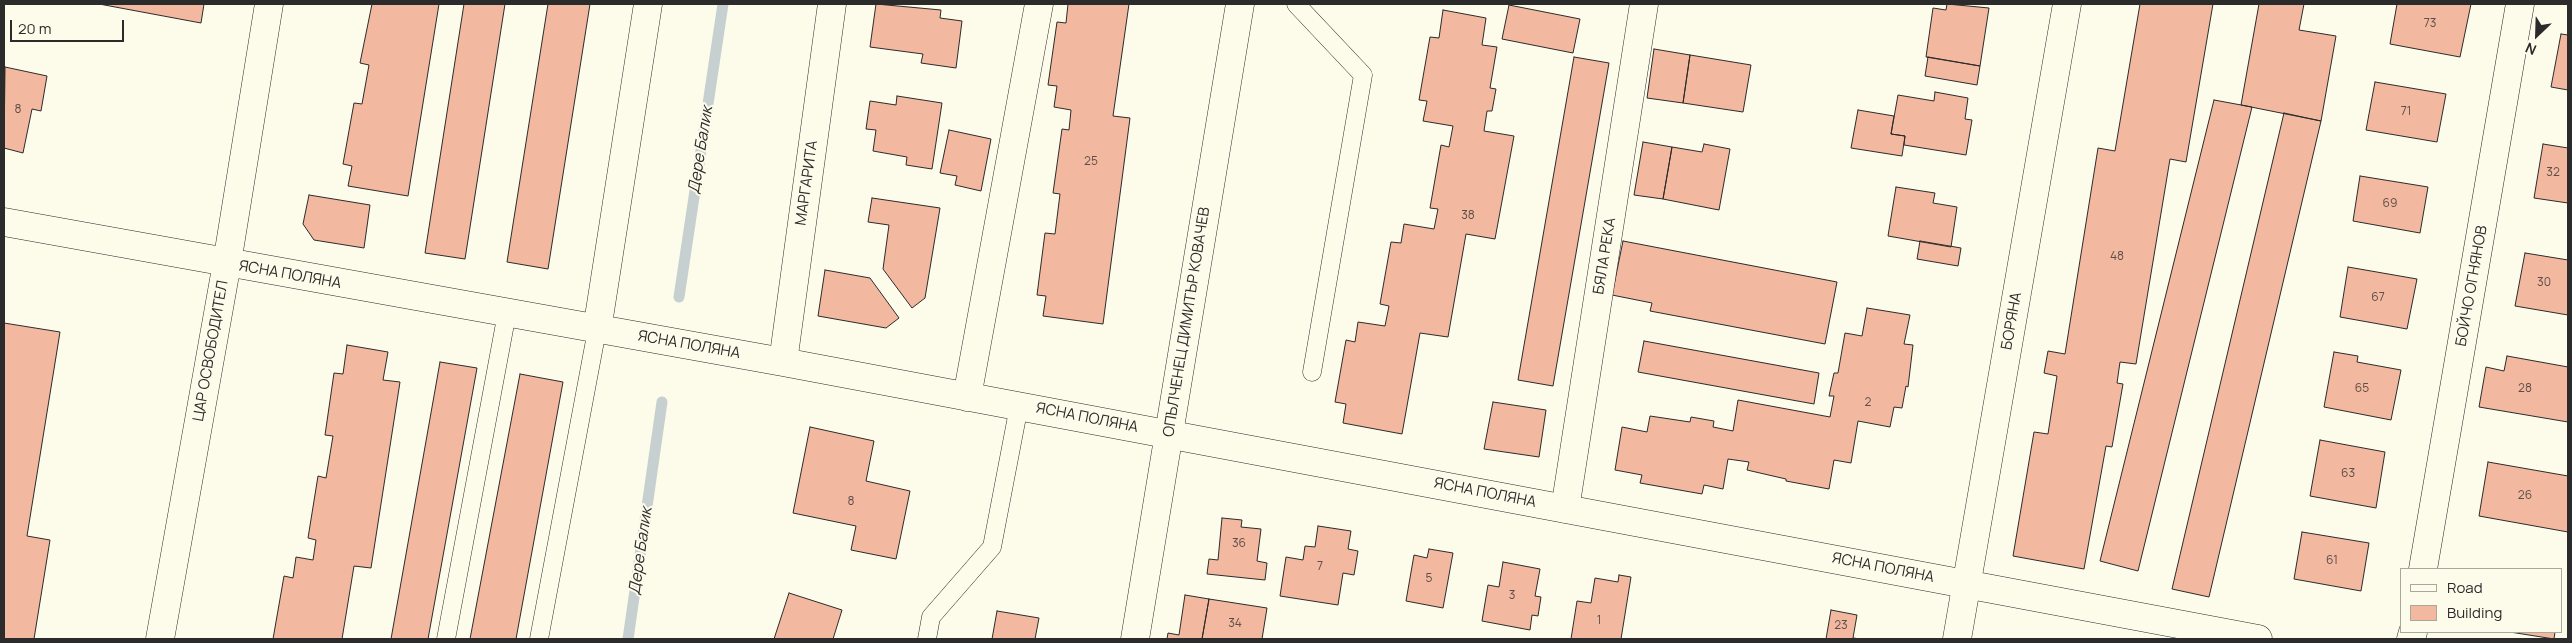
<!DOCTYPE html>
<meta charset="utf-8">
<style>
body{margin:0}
#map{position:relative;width:2572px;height:643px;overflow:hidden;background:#fdfbea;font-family:Manrope,sans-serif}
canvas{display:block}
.frame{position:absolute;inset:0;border:5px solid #2b2b2b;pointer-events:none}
.legend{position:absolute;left:2400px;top:568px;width:162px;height:65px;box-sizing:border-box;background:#fdfbea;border:1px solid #a9a89e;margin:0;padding:6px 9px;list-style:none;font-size:15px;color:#2b2b2b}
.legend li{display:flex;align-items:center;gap:10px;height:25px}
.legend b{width:25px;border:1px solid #a9a89e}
.north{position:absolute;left:2512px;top:10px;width:50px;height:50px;-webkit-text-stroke:4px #fdfbea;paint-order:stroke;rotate:204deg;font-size:14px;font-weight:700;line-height:20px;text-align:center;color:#2b2b2b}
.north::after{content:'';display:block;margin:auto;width:18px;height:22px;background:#2b2b2b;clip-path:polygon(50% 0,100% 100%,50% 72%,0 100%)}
.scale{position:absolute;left:10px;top:20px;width:114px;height:22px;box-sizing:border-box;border:2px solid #2b2b2b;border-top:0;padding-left:6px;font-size:15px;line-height:18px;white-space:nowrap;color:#2b2b2b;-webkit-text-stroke:4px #fdfbea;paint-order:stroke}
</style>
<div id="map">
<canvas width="2572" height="643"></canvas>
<div class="frame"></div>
<ul class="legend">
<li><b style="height:6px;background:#fdfbea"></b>Road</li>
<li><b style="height:14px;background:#f2b8a0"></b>Building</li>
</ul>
<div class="north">N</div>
<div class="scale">20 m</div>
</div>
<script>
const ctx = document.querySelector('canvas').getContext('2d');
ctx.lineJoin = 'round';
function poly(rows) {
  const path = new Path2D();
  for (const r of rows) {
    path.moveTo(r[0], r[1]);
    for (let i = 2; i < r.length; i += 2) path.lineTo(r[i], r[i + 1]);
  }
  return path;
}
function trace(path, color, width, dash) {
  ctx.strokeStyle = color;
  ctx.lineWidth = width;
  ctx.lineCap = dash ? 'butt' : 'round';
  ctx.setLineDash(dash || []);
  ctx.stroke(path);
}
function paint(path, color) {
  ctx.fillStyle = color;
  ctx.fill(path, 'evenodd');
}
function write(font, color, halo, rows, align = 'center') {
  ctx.font = font + ' Manrope,sans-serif';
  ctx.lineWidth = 4;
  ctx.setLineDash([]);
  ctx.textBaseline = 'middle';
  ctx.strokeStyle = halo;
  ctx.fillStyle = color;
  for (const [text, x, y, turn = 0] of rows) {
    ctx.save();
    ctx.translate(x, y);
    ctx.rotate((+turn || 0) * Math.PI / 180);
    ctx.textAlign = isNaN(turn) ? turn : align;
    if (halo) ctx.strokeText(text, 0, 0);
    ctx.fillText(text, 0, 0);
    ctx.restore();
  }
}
trace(poly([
 [679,297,723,4],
 [628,639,662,402]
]), '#c7d0d0', 11);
const building = poly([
 [99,4,204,4,201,23,99,4],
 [372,4,439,4,408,196,348,186,352,166,343,164,354,103,362,104,369,65,360,63,372,4],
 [464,4,505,4,465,259,425,253,464,4],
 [548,4,590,4,548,269,507,262,548,4],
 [876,4,941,10,940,18,962,21,956,68,921,63,923,54,870,47,876,4],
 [1068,4,1129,4,1113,116,1130,118,1103,324,1043,316,1046,296,1037,295,1045,233,1055,234,1060,194,1053,193,1062,129,1069,130,1071,110,1054,107,1057,86,1048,85,1057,22,1066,23,1068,4],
 [1947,4,1989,8,1980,66,1926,57,1933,8,1946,10,1947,4],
 [2140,4,2213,4,2186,162,2170,159,2136,364,2120,362,2117,383,2123,384,2112,447,2106,446,2084,569,2013,556,2034,432,2048,434,2057,376,2044,373,2048,351,2065,354,2098,148,2115,151,2140,4],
 [2259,4,2304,4,2299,30,2336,36,2321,121,2241,105,2259,4],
 [2397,4,2471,4,2460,57,2390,44,2397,4],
 [1509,5,1580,19,1573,53,1502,39,1509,5],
 [1443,10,1486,18,1482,45,1497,47,1490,88,1496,89,1492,111,1487,111,1484,131,1514,136,1495,239,1466,234,1448,337,1420,333,1402,434,1343,423,1346,404,1335,402,1346,340,1355,342,1358,322,1385,326,1389,306,1380,304,1391,242,1401,243,1404,224,1434,229,1438,209,1430,208,1441,145,1449,147,1453,126,1423,121,1427,101,1419,100,1430,37,1439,38,1443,10],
 [2561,34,2568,35,2568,90,2551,87,2561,34],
 [1654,49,1690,55,1683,103,1647,98,1654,49],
 [1690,55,1751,65,1743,112,1683,103,1690,55],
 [1574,57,1609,63,1553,386,1518,380,1574,57],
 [1928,57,1980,66,1977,85,1925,76,1928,57],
 [5,67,47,76,41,111,32,109,23,153,4,148,5,67],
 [2375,82,2446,94,2437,142,2366,130,2375,82],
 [1935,92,1968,98,1965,119,1972,120,1966,155,1904,145,1905,136,1891,134,1898,95,1934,101,1935,92],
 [897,96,942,103,932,169,906,165,907,157,873,151,876,130,866,129,870,101,896,105,897,96],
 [2214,100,2252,107,2138,571,2100,561,2214,100],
 [1858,110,1894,116,1891,134,1905,136,1902,156,1851,148,1858,110],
 [2284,113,2321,121,2209,597,2172,589,2284,113],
 [949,130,991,139,981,191,955,185,957,176,940,173,949,130],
 [1643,142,1672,147,1663,199,1634,195,1643,142],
 [1704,144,1730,149,1719,210,1663,199,1672,147,1702,152,1704,144],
 [2543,144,2568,148,2568,203,2534,198,2543,144],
 [2360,176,2428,187,2420,233,2353,221,2360,176],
 [1896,187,1935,193,1933,203,1957,207,1951,247,1888,236,1896,187],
 [309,195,370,205,364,248,314,240,303,224,309,195],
 [872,198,940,208,925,298,912,308,883,269,889,225,868,222,872,198],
 [1623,241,1837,282,1825,344,1650,311,1652,303,1612,295,1623,241],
 [1920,241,1961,248,1958,266,1917,259,1920,241],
 [2525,253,2568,260,2568,315,2515,306,2525,253],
 [2348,267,2417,279,2407,329,2340,317,2348,267],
 [825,270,870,278,899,318,886,328,818,316,825,270],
 [1867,308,1910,315,1904,344,1913,345,1908,387,1906,386,1902,408,1894,407,1890,427,1858,421,1851,463,1834,460,1829,489,1786,481,1786,479,1747,470,1749,462,1728,459,1723,489,1704,485,1702,494,1640,483,1642,475,1615,470,1622,427,1647,432,1650,416,1690,422,1691,417,1714,421,1713,427,1733,431,1738,400,1830,417,1834,396,1829,396,1834,373,1838,373,1845,333,1862,336,1867,308],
 [4,323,60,332,27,536,50,540,34,639,4,639,4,323],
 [1644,341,1819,373,1814,404,1638,372,1644,341],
 [347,345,388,352,383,380,400,382,371,568,354,566,342,639,273,639,284,576,293,578,296,557,313,560,316,540,308,538,318,476,326,478,333,436,325,435,334,373,343,374,347,345],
 [2334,352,2358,356,2357,362,2401,370,2391,420,2324,407,2334,352],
 [2507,356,2568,367,2568,422,2479,407,2486,367,2504,371,2507,356],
 [440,362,477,368,428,639,391,639,440,362],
 [520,374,563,382,516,639,470,639,520,374],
 [1493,402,1546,410,1539,457,1484,449,1493,402],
 [810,427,874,441,866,481,910,491,896,559,851,550,856,526,793,513,810,427],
 [2320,440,2385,452,2376,508,2310,496,2320,440],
 [2488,462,2568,476,2568,532,2479,516,2488,462],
 [1222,518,1242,520,1241,527,1261,529,1257,561,1267,563,1265,580,1207,574,1209,559,1218,560,1222,518],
 [1318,526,1351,531,1348,549,1358,551,1354,575,1343,573,1338,605,1280,596,1286,557,1303,560,1305,546,1315,547,1318,526],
 [2302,532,2369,543,2361,591,2294,579,2302,532],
 [1429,549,1453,553,1443,608,1406,601,1414,555,1427,558,1429,549],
 [1503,562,1540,569,1535,596,1541,597,1538,616,1532,615,1530,630,1482,621,1488,585,1499,587,1503,562],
 [1619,575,1631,577,1621,639,1571,639,1577,601,1591,603,1595,578,1618,582,1619,575],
 [789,593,842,610,833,639,774,639,789,593],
 [1185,595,1209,599,1202,639,1167,639,1168,633,1179,635,1185,595],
 [1209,599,1267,608,1262,639,1202,639,1209,599],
 [1831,610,1857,615,1853,638,1861,639,1826,639,1831,610],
 [997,611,1039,618,1035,639,992,639,997,611],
 [2510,632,2555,632,2554,639,2510,632]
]);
paint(building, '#f2b8a0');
trace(building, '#2b2b2b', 1);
const service = poly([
 [1296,4,1363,75,1312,372],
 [446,639,507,313],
 [539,639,597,330],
 [927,639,931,617,992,547,1019,406]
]);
const minor = poly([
 [4,222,783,362,2258,639],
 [597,330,648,4],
 [783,362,832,4],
 [967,397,1039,4],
 [1565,509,1644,4],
 [2423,569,2520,4],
 [160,639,227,263,269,4],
 [1957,639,2067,4],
 [2411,639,2413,632]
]);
const tertiary = poly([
 [1135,639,1240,4]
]);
trace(service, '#2b2b2b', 19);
trace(minor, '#2b2b2b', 29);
trace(tertiary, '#2b2b2b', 29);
trace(service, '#fdfbea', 18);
trace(minor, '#fdfbea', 28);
trace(tertiary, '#fdfbea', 28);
write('12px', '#5d4e48', null, [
 ["73",2430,24],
 ["8",18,110],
 ["71",2406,112],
 ["25",1091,162],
 ["32",2553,173],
 ["69",2390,204],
 ["38",1468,216],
 ["48",2117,257],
 ["30",2544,283],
 ["67",2378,298],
 ["65",2362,389],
 ["28",2525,389],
 ["2",1868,403],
 ["63",2348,474],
 ["26",2525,496],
 ["8",851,502],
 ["36",1239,544],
 ["61",2332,561],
 ["7",1320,567],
 ["5",1429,579],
 ["3",1512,596],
 ["1",1599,621],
 ["34",1235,624],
 ["23",1841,626]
]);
write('15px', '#2b2b2b', '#fdfbea', [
 ["МАРГАРИТА",807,183,-82],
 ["БЯЛА РЕКА",1605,256,-81],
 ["ЯСНА ПОЛЯНА",290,275,10],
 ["БОЙЧО ОГНЯНОВ",2472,286,-80],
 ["БОРЯНА",2012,321,-80],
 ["ОПЪЛЧЕНЕЦ ДИМИТЪР КОВАЧЕВ",1187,322,-81],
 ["ЯСНА ПОЛЯНА",689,345,10],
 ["ЦАР ОСВОБОДИТЕЛ",211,351,-80],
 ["ЯСНА ПОЛЯНА",1087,418,11],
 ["ЯСНА ПОЛЯНА",1485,493,11],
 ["ЯСНА ПОЛЯНА",1883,568,11]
]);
write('italic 16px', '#2b2b2b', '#fdfbea', [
 ["Дере Балик",701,150,-81],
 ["Дере Балик",641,551,-82]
]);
</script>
